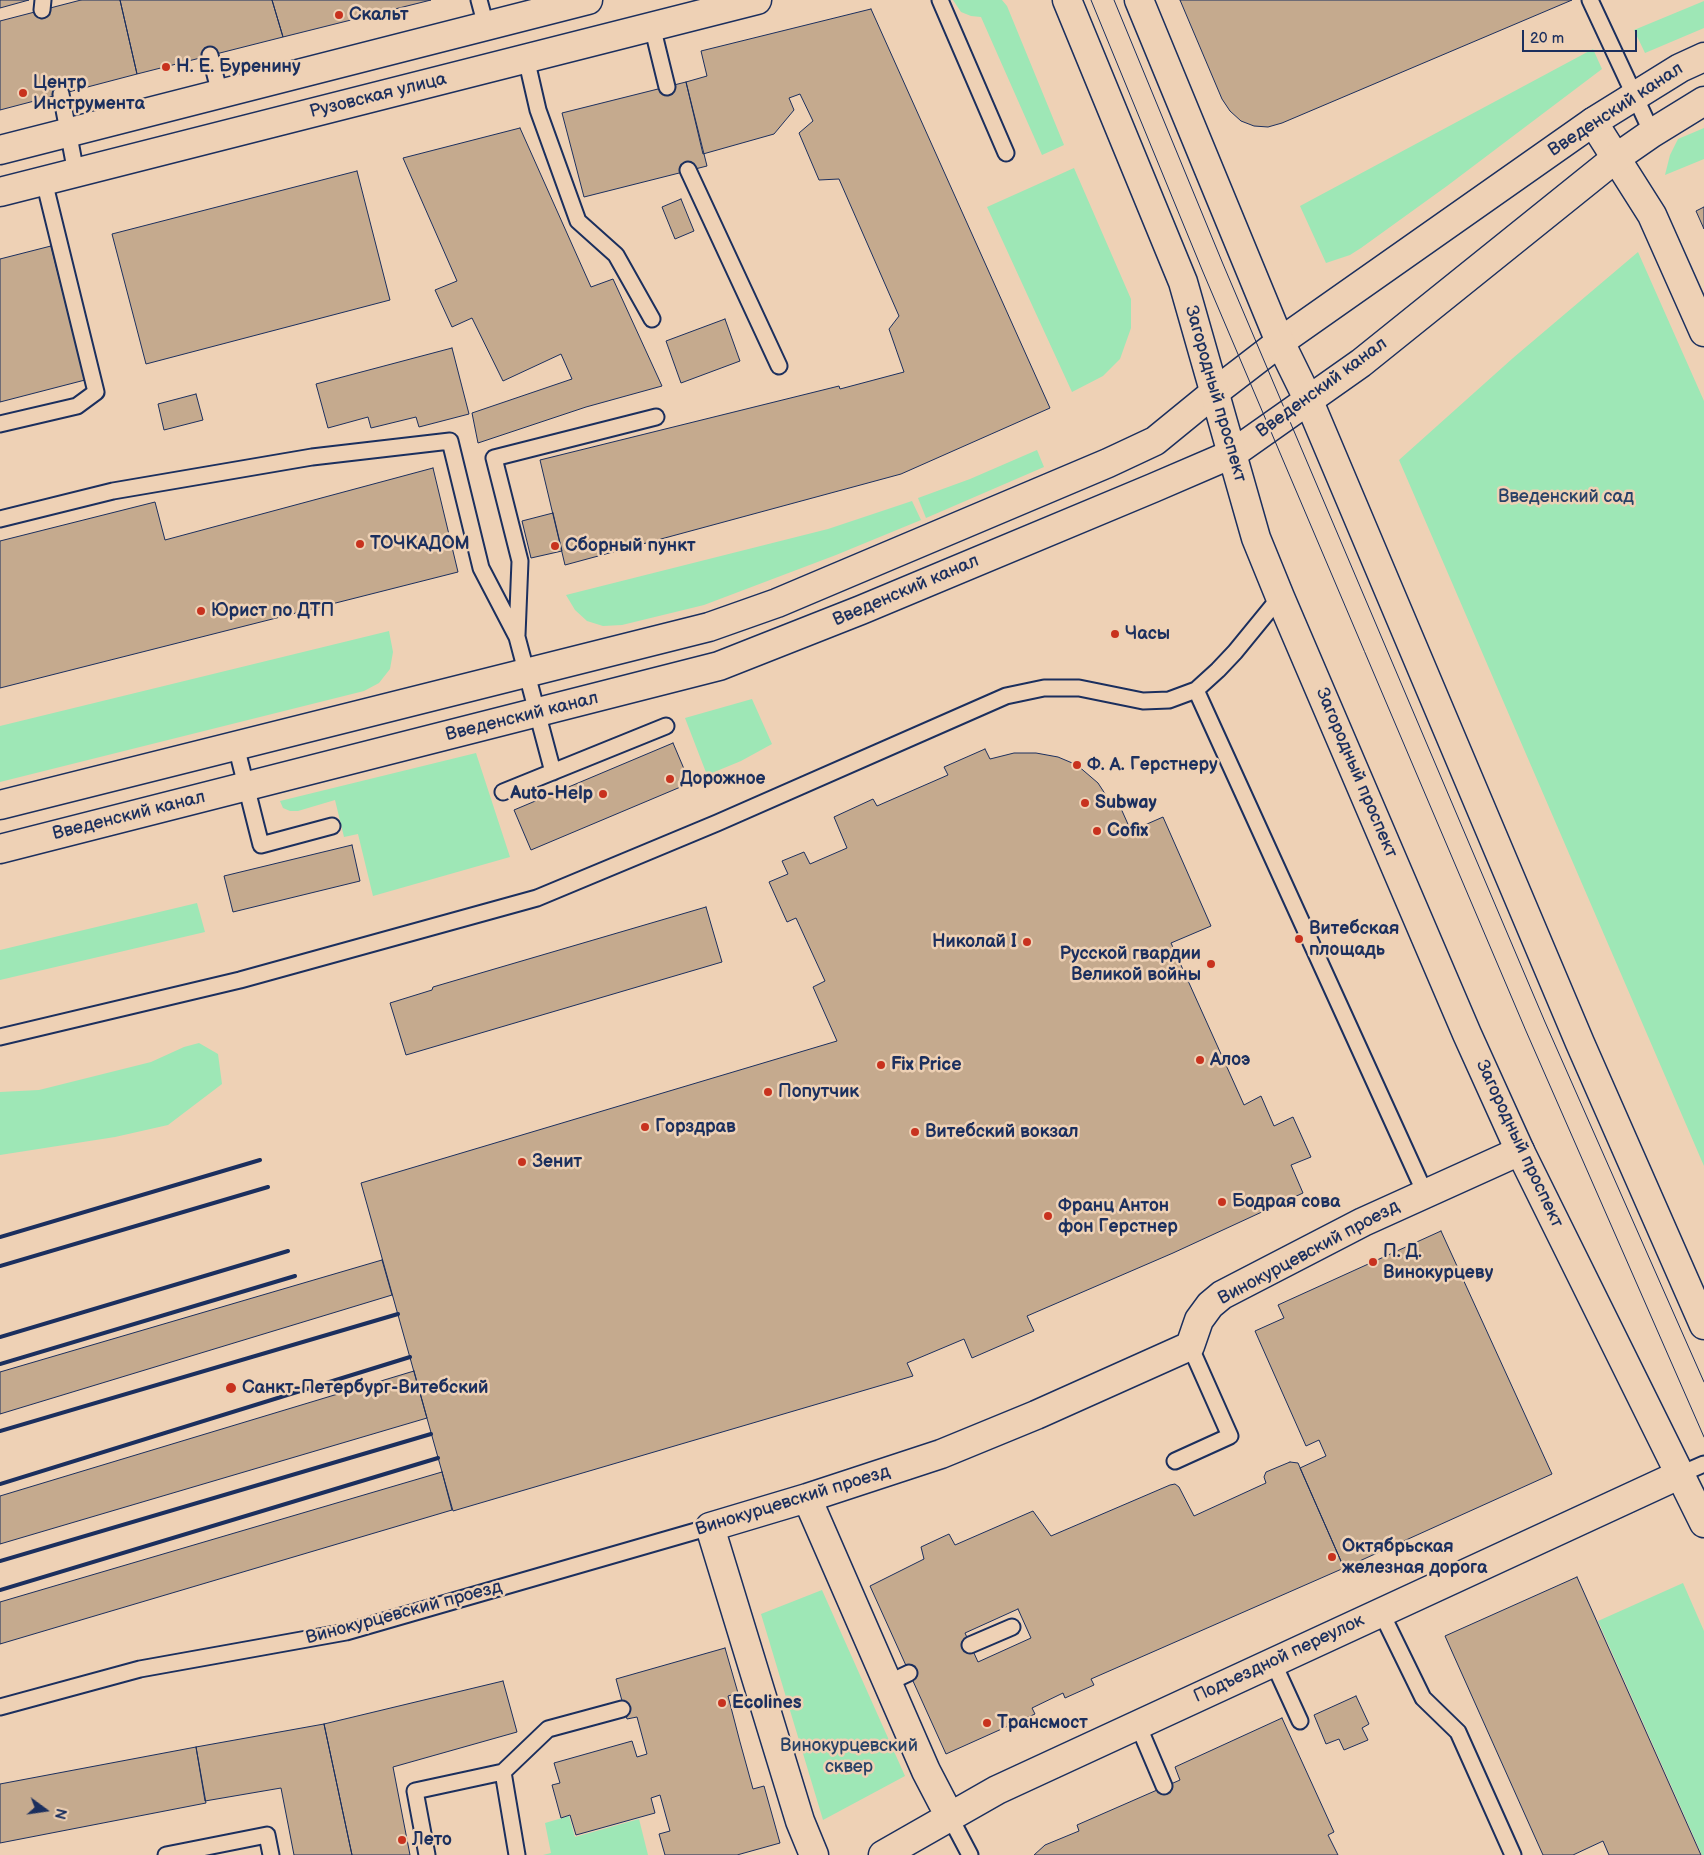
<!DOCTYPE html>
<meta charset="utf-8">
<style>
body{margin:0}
#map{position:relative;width:1704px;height:1855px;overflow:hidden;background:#eed1b5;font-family:"Balsamiq Sans",sans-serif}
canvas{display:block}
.north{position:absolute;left:20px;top:1785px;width:50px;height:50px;-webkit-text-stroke:4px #eed1b5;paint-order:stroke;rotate:104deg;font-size:14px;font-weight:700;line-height:20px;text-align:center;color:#1b2f5e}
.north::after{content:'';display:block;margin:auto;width:18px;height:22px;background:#1b2f5e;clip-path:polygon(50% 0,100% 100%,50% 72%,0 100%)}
.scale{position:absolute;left:1522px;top:30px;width:115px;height:22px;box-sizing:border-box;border:2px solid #1b2f5e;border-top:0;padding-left:6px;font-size:15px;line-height:18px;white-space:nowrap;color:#1b2f5e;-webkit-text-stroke:4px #eed1b5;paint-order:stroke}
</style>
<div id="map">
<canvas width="1704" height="1855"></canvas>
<div class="north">N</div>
<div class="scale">20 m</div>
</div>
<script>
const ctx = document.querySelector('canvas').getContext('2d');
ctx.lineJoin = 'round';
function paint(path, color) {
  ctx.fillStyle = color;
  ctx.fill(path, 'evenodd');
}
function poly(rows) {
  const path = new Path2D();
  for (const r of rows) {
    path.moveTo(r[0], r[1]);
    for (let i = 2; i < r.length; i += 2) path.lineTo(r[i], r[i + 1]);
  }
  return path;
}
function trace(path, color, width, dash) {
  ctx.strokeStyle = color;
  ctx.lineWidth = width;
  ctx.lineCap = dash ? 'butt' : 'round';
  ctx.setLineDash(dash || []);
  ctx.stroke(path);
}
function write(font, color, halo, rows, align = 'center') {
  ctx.font = font + ' "Balsamiq Sans",sans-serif';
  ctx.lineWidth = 5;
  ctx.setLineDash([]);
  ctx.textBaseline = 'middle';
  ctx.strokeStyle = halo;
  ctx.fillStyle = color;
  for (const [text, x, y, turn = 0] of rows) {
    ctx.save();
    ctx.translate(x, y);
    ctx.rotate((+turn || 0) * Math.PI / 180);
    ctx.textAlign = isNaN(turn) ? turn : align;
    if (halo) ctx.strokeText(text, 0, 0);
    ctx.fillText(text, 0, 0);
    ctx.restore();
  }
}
paint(poly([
 [953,0,1002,0,1007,6,1064,145,1042,155,981,17,971,16,961,12],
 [1704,1,1704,28,1645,53,1634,30],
 [1593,49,1602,69,1447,186,1361,248,1350,255,1326,263,1300,206],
 [1704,128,1704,159,1665,175,1670,155,1678,139],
 [1074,168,1131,299,1131,328,1120,359,1103,376,1072,392,987,207],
 [1638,252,1704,401,1704,1166,1399,460,1513,358],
 [1037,450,1044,467,926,518,918,498,970,479],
 [912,501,921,520,836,555,704,605,622,625,603,626,587,621,575,610,566,595,828,529],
 [389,631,393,652,390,669,379,683,364,691,0,782,0,726],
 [752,699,772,744,741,761,707,775,685,718],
 [476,753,510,857,373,896,358,834,344,837,335,800,298,811,290,811,283,808,280,801],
 [197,903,205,932,0,980,0,950],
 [199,1043,218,1054,222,1084,168,1125,115,1137,0,1155,0,1092,39,1090,151,1062,184,1047],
 [1683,1583,1704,1631,1704,1855,1702,1855,1598,1621],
 [822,1590,905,1776,823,1820,761,1614],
 [569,1816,575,1837,639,1819,648,1855,543,1855,551,1853,545,1823]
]), '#9ee7b6');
const building = poly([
 [0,0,29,0,0,8,0,0],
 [81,0,120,0,137,74,0,110,0,21,81,0],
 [120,0,272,0,283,37,137,74,120,0],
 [272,0,431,0,283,37,272,0],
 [1180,0,1572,0,1282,123,1268,127,1254,126,1241,121,1230,111,1222,99,1180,0],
 [871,9,1050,408,901,474,565,565,540,460,839,386,840,389,904,372,889,329,899,316,839,179,819,180,799,133,813,121,800,94,789,98,794,110,774,134,703,154,686,82,707,76,701,51,871,9],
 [686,82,707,166,584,197,562,113,686,82],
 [520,128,591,287,613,279,662,386,586,407,478,443,472,413,572,379,561,354,503,381,472,318,452,327,435,290,457,281,403,158,520,128],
 [357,171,390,300,146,364,112,234,357,171],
 [681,199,694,231,675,239,662,207,681,199],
 [1704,207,1704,229,1696,211,1704,207],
 [51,246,85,380,0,402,0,259,51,246],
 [725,319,740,361,681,383,666,341,725,319],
 [452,348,469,414,419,427,416,417,371,428,368,417,328,428,316,384,452,348],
 [196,394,203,420,164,430,158,404,196,394],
 [433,468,458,572,0,688,0,541,155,502,165,540,433,468],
 [553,513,562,551,531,558,522,521,553,513],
 [673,743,690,783,531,850,514,810,673,743],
 [985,749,990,759,1014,753,1036,753,1058,757,1077,765,1098,783,1113,806,1119,804,1131,831,1163,817,1211,926,1171,943,1244,1105,1261,1096,1274,1126,1293,1117,1311,1157,1291,1165,1303,1193,1173,1253,1027,1316,1034,1331,972,1358,964,1339,907,1363,913,1376,453,1511,361,1183,837,1041,813,987,825,981,796,918,787,922,769,882,788,874,782,861,804,852,810,864,847,848,834,817,873,799,877,806,948,775,944,767,985,749],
 [352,845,360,881,233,912,224,876,352,845],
 [706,907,722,962,406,1055,390,1003,432,990,433,987,706,907],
 [1441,1231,1552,1474,1344,1568,1300,1468,1326,1456,1319,1440,1306,1446,1255,1331,1284,1318,1278,1305,1441,1231],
 [382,1260,392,1295,0,1414,0,1372,382,1260],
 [414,1371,427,1418,0,1544,0,1496,414,1371],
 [1290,1462,1298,1463,1344,1568,1091,1679,1094,1685,1065,1698,1063,1693,1032,1708,1035,1714,946,1754,870,1586,924,1559,921,1547,949,1534,955,1545,1033,1511,1051,1536,1170,1485,1175,1484,1179,1487,1194,1516,1266,1483,1264,1477,1266,1472,1290,1462],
 [1018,1609,1031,1638,978,1662,965,1633,1018,1609],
 [442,1472,452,1510,0,1644,0,1602,442,1472],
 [1577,1577,1701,1855,1609,1855,1603,1841,1573,1855,1543,1855,1445,1636,1577,1577],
 [725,1648,738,1693,728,1696,740,1742,753,1789,764,1786,780,1843,737,1855,665,1855,659,1834,670,1831,660,1795,651,1798,655,1813,576,1835,570,1815,561,1818,552,1785,560,1783,554,1763,632,1741,637,1757,647,1754,637,1717,627,1719,616,1679,725,1648],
 [503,1681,517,1732,393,1767,410,1855,352,1855,324,1724,503,1681],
 [1356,1696,1369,1724,1362,1728,1368,1740,1344,1750,1339,1739,1326,1744,1314,1715,1356,1696],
 [1282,1718,1334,1832,1328,1835,1338,1855,1034,1855,1045,1845,1079,1831,1077,1825,1180,1780,1175,1767,1282,1718],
 [324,1724,352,1855,294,1855,281,1788,205,1801,196,1747,324,1724],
 [196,1747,206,1803,0,1843,0,1784,196,1747]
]);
paint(building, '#c5aa8e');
trace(building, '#1b2f5e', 1);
const lane = poly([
 [479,0,486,26],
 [940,0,1006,153],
 [1590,0,1652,133],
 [42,10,43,0],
 [652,26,667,87],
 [210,55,220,94],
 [526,58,538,110,578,221,616,255,652,319],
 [61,94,76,173],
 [688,170,779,366],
 [0,424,77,406,96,392,44,181],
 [0,519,113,491,312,457,450,441,481,568,517,637,553,772],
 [517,635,520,561,494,458,656,417],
 [1196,690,1425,1193],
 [236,746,261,845,332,826],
 [503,792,666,726],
 [0,1037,240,980,537,898,717,823,1006,696,1044,688,1079,688,1143,701,1169,700,1196,690,1218,670,1235,652,1280,597],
 [1175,1461,1230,1436,1190,1346],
 [1681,1474,1704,1464],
 [1381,1612,1423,1698,1458,1732,1513,1855],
 [970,1645,1012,1627],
 [1273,1662,1300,1721],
 [888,1683,909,1673],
 [0,1707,140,1669,346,1632,710,1527],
 [1138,1725,1164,1786],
 [950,1817,970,1855],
 [166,1855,267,1835,271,1855],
 [427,1855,415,1791,503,1772],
 [517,1855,503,1772,548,1729,622,1709]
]);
const street = poly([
 [1593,122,1652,215,1704,332],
 [0,805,709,627,777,603,1108,463,1155,441,1215,392],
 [807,1498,926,1771,950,1817],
 [814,1855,800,1821,710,1527,807,1498,941,1454,1036,1415,1190,1346,1199,1320,1210,1305,1222,1295,1363,1222,1520,1151],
 [883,1855,997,1790,1681,1474]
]);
const secondary = poly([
 [0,150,588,0],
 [0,192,757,0],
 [1215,392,1280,342,1593,122,1680,68,1704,57],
 [0,849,719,666,861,610,1153,488,1232,454,1361,363,1616,158,1652,133,1704,101]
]);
const primary = poly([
 [1067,0,1183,282,1256,538,1280,597,1467,1034,1520,1151,1704,1523],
 [1139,0,1280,342,1308,399,1580,1043,1704,1325]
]);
trace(lane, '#1b2f5e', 19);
trace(street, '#1b2f5e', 31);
trace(secondary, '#1b2f5e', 31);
trace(primary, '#1b2f5e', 31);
trace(lane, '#eed1b5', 15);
trace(street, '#eed1b5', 28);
trace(secondary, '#eed1b5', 28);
trace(primary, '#eed1b5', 28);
trace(poly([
 [1091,0,1203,272,1526,1031,1704,1437],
 [1114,0,1223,264,1545,1022,1704,1382]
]), '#1b2f5e', 1);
trace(poly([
 [0,1237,260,1160],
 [0,1266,268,1187],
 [0,1337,288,1251],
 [0,1364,295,1276],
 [0,1431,398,1314],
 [0,1484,410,1357],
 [0,1561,431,1434],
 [0,1590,438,1458]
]), '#1b2f5e', 4);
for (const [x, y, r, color] of [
 [339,15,5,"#c8321e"],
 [166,67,5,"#c8321e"],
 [23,93,5,"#c8321e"],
 [360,544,5,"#c8321e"],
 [555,546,5,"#c8321e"],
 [201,611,5,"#c8321e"],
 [1115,634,5,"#c8321e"],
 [1077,765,5,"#c8321e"],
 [670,779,5,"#c8321e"],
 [603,794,5,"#c8321e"],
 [1085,803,5,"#c8321e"],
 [1097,831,5,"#c8321e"],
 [1299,939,5,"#c8321e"],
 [1027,942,5,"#c8321e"],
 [1211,964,5,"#c8321e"],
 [1200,1060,5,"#c8321e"],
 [881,1065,5,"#c8321e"],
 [768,1092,5,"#c8321e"],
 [645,1127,5,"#c8321e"],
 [915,1132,5,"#c8321e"],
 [522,1162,5,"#c8321e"],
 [1222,1202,5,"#c8321e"],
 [1048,1216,5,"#c8321e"],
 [1373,1262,5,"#c8321e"],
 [231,1388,6,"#c8321e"],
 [1332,1557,5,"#c8321e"],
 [722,1703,5,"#c8321e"],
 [987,1723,5,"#c8321e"],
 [402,1840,5,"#c8321e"]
]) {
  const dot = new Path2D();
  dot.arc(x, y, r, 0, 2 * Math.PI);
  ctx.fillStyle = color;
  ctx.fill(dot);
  trace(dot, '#eed1b5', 2);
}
write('bold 18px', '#1b2f5e', '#eed1b5', [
 ["Скальт",349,15],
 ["Н. Е. Буренину",176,67],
 ["Центр",33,83],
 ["Инструмента",33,104],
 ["ТОЧКАДОМ",370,544],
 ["Сборный пункт",565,546],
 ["Юрист по ДТП",211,611],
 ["Часы",1125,634],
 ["Ф. А. Герстнеру",1087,765],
 ["Дорожное",680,779],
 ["Auto-Help",593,794,"right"],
 ["Subway",1095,803],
 ["Cofix",1107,831],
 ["Витебская",1309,929],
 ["площадь",1309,950],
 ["Николай I",1017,942,"right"],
 ["Русской гвардии",1201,954,"right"],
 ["Великой войны",1201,975,"right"],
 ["Алоэ",1210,1060],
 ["Fix Price",891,1065],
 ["Попутчик",778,1092],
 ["Горздрав",655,1127],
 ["Витебский вокзал",925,1132],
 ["Зенит",532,1162],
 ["Бодрая сова",1232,1202],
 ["Франц Антон",1058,1206],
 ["фон Герстнер",1058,1227],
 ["П. Д.",1383,1252],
 ["Винокурцеву",1383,1273],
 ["Санкт-Петербург-Витебский",242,1388],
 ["Октябрьская",1342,1547],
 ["железная дорога",1342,1568],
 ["Ecolines",732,1703],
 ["Трансмост",997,1723],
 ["Лето",412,1840]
], 'left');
write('18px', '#1b2f5e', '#eed1b5', [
 ["Рузовская улица",378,96,-14],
 ["Введенский канал",1616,110,-33],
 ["Введенский канал",1322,388,-36],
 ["Загородный проспект",1215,394,74],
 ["Введенский канал",906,591,-23],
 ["Введенский канал",522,717,-14],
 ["Загородный проспект",1356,773,67],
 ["Введенский канал",129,816,-14],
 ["Загородный проспект",1519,1144,65],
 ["Винокурцевский проезд",1309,1253,-28],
 ["Винокурцевский проезд",793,1501,-17],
 ["Винокурцевский проезд",404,1613,-15],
 ["Подъездной переулок",1279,1659,-25]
]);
write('18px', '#284167', '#eed1b5', [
 ["Введенский сад",1566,497],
 ["Винокурцевский",849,1746],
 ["сквер",849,1767]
]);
</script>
